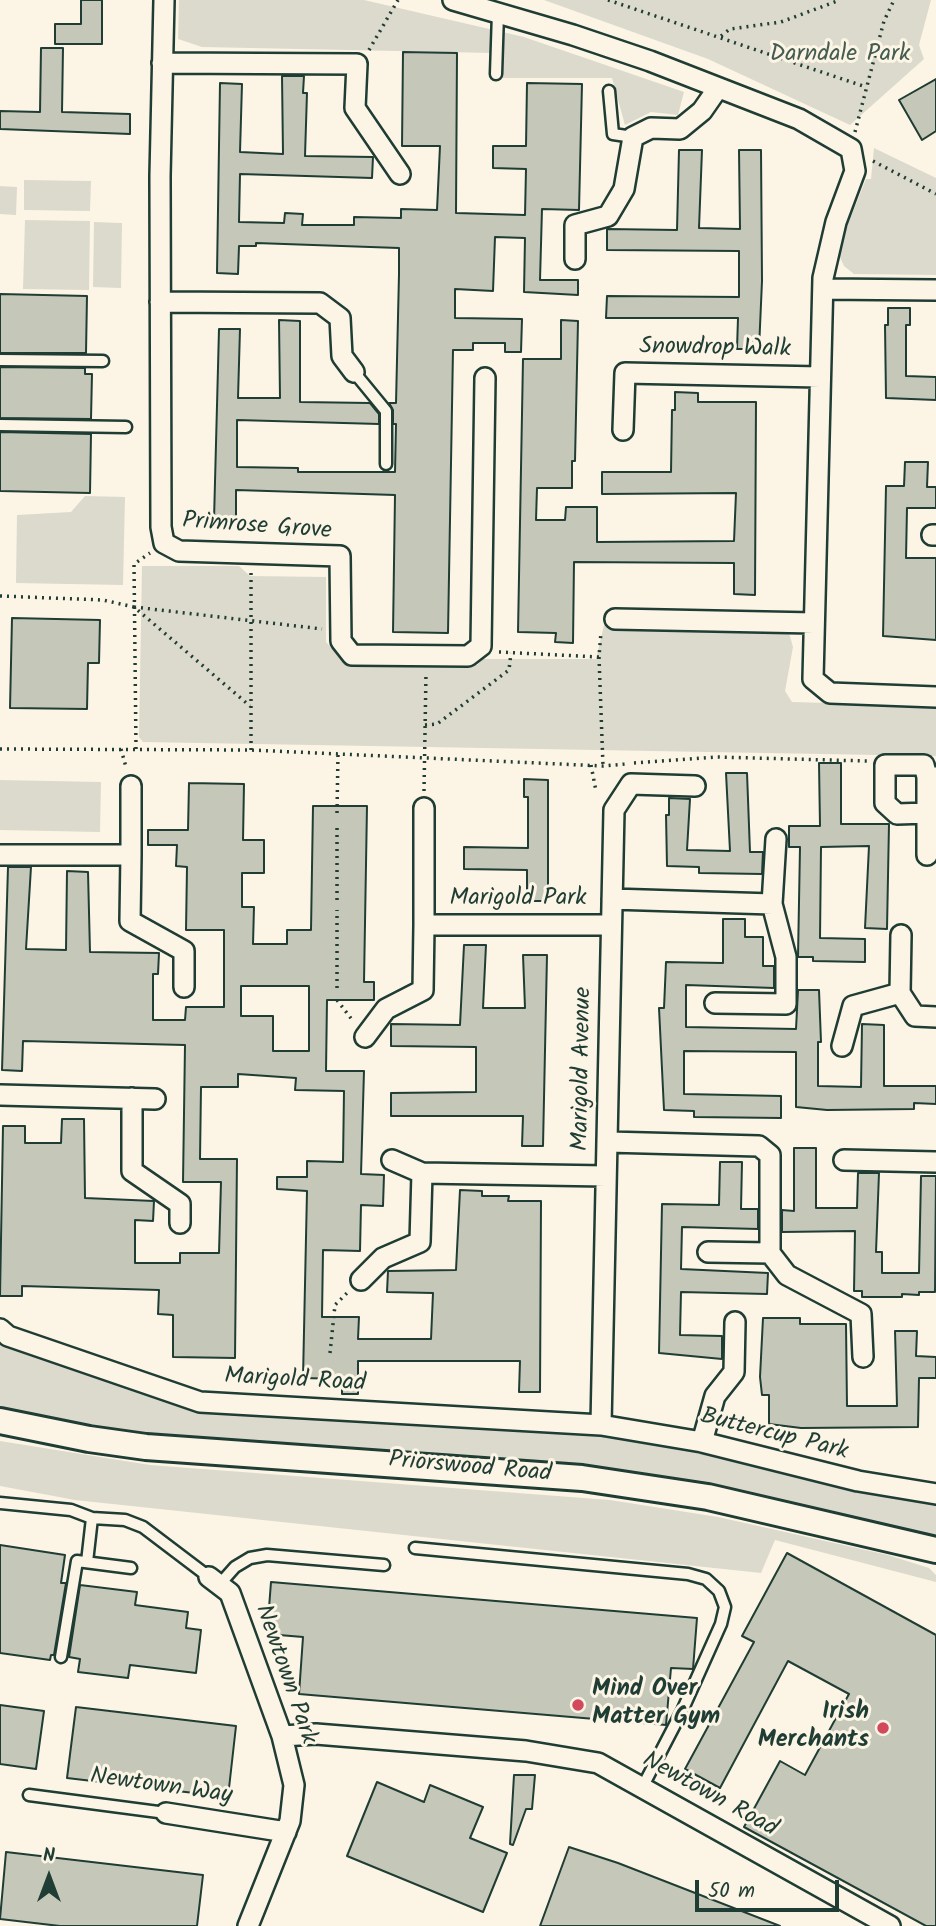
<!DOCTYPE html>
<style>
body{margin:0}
#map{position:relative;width:936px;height:1926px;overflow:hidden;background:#fcf5e5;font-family:Kalam,sans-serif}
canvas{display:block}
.north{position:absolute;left:14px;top:1842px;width:70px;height:70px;-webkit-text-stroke:5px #fcf5e5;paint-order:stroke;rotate:0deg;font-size:19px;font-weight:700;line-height:28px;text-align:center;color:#1f3d34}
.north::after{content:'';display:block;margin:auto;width:24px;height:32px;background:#1f3d34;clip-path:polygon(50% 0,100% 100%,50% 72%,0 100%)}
.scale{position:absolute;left:695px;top:1880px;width:144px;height:32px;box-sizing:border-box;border:4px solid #1f3d34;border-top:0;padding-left:9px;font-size:21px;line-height:24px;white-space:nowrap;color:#1f3d34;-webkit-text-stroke:5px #fcf5e5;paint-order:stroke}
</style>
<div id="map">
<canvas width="936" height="1926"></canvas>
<div class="north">N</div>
<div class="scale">50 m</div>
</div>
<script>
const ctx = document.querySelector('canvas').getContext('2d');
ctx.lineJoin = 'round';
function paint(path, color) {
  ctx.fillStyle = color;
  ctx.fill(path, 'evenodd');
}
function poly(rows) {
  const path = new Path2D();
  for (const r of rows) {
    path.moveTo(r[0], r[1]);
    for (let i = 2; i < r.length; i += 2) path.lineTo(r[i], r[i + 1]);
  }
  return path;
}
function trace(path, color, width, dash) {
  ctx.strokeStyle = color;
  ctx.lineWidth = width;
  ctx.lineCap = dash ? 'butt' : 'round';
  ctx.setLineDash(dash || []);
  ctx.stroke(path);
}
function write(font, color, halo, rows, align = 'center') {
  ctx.font = font + ' Kalam,sans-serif';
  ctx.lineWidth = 6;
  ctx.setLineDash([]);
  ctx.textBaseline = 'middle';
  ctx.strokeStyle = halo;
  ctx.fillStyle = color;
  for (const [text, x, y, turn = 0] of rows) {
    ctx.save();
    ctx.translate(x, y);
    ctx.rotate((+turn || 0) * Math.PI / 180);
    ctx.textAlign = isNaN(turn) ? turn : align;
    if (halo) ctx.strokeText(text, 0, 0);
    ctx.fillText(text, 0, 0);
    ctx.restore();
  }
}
paint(poly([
 [179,0,364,0,524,37,684,92,678,115,651,112,625,125,612,78,496,78,493,53,202,47,178,39],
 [544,0,931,0,919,45,924,59,850,125,708,59],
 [874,148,936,178,936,275,854,274,844,266,837,251,866,179,871,179],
 [24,180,91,181,90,211,24,210],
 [0,186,17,187,16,215,0,214],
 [25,220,90,221,89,290,23,289],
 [94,222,122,223,121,288,93,287],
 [85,496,125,497,123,585,16,583,17,515,71,512],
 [142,566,239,566,250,576,326,577,326,642,348,667,477,665,483,659,596,659,605,621,771,624,789,633,793,647,785,691,792,702,936,706,936,756,143,742,139,737],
 [0,780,101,782,100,832,0,830],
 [0,1329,200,1403,601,1425,936,1493,936,1550,708,1496,0,1420],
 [0,1441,150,1465,610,1500,718,1517,888,1555,929,1568,936,1575,936,1582,775,1540,761,1573,75,1500,0,1486]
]), '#dcdacc');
const building = poly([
 [81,0,102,0,102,44,55,44,55,24,81,24,81,0],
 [41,48,63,48,62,112,130,114,130,134,0,129,0,111,40,112,41,48],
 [403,52,457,53,456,213,525,215,526,169,493,168,493,146,526,146,527,83,582,84,579,210,542,209,540,280,578,280,578,295,524,292,525,238,495,237,493,291,455,289,455,318,522,319,521,352,505,352,505,343,473,343,473,350,453,350,448,633,393,632,395,495,236,490,236,521,214,520,219,329,240,329,238,398,280,398,279,320,300,321,300,402,370,403,379,414,379,424,237,420,237,467,298,468,298,472,395,472,396,424,393,424,393,410,389,403,396,403,399,274,399,248,256,243,256,246,239,246,238,274,217,273,220,83,242,84,240,152,283,154,282,76,304,76,303,93,307,93,305,156,373,157,372,178,240,174,239,222,284,223,285,213,303,214,302,225,354,225,354,217,401,218,401,209,437,210,440,146,402,146,403,52],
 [936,79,936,131,922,140,899,100,936,79],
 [679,150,702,150,699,228,740,229,739,150,761,150,762,281,759,349,737,349,738,318,606,318,607,296,739,297,739,251,607,250,607,229,677,230,679,150],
 [0,294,87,296,86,353,0,353,0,294],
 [888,308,910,308,910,325,906,325,906,376,936,377,936,400,886,398,885,325,888,325,888,308],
 [561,320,578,321,575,461,572,461,572,488,537,488,536,520,565,520,566,507,597,507,597,542,734,541,736,493,602,494,602,472,671,472,672,410,675,410,675,392,698,393,698,402,756,402,755,595,734,594,734,563,574,562,573,643,555,642,556,633,518,632,523,359,561,359,561,320],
 [0,367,85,368,85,374,92,374,91,419,0,418,0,367],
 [0,432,91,434,90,493,0,491,0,432],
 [905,462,928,462,927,487,936,487,936,508,907,508,906,558,936,558,936,640,883,636,886,486,904,486,905,462],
 [12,618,100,620,99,663,88,663,87,709,10,708,12,618],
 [819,763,841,763,841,824,889,824,887,929,865,928,869,846,821,847,820,938,865,939,865,962,813,961,813,957,798,957,800,847,789,847,789,826,820,826,819,763],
 [726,773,747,773,750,852,763,852,762,874,699,873,699,867,667,866,666,815,669,815,669,798,690,799,687,850,730,851,726,773],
 [524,779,548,780,548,901,527,901,527,870,464,869,464,847,528,848,528,797,524,797,524,779],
 [189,783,244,784,243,840,264,840,264,873,242,873,242,907,254,907,253,944,287,944,287,930,311,930,313,806,367,806,364,982,374,982,374,1000,327,1000,326,1071,364,1071,361,1174,384,1175,383,1206,361,1205,360,1251,323,1250,322,1317,359,1317,358,1339,431,1339,433,1293,387,1292,388,1271,456,1270,460,1190,482,1191,482,1196,509,1196,508,1201,541,1201,540,1392,519,1392,520,1361,358,1361,358,1394,342,1394,342,1379,303,1378,307,1191,277,1189,277,1177,307,1177,307,1161,343,1162,344,1091,295,1090,296,1078,238,1074,238,1087,201,1087,200,1159,237,1159,235,1358,173,1357,173,1315,158,1314,159,1290,22,1286,22,1296,0,1296,3,1126,25,1126,25,1143,61,1143,62,1119,84,1119,85,1198,154,1201,153,1221,135,1220,135,1263,180,1263,180,1253,219,1253,221,1182,183,1182,185,1045,23,1041,22,1071,2,1070,8,867,31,867,26,949,66,950,67,871,88,872,90,952,159,953,158,974,153,974,153,1020,185,1020,186,1007,224,1007,224,930,186,930,187,867,176,866,177,845,148,845,148,830,188,830,189,783],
 [241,986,309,986,309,1051,273,1051,273,1016,241,1016,241,986],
 [723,919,745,919,745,937,763,937,763,966,774,966,774,988,686,985,686,1027,796,1029,798,990,819,990,821,1042,818,1042,818,1086,861,1087,862,1024,884,1025,884,1086,936,1086,936,1104,914,1103,914,1109,827,1110,796,1107,796,1052,684,1051,684,1094,781,1096,781,1118,694,1117,694,1111,664,1110,659,1008,664,1008,666,962,723,963,723,919],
 [464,945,486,945,483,1008,525,1008,523,955,547,955,543,1146,522,1146,523,1116,391,1116,391,1093,476,1092,476,1047,391,1046,391,1024,460,1025,464,945],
 [794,1148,816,1148,816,1208,857,1208,858,1173,879,1173,876,1252,882,1252,882,1273,919,1273,921,1176,936,1176,935,1292,919,1292,919,1295,902,1294,902,1297,862,1297,862,1291,854,1291,855,1231,782,1232,782,1210,794,1211,794,1148],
 [720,1162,742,1162,741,1209,758,1209,758,1229,682,1227,681,1269,768,1273,767,1294,681,1292,680,1335,722,1336,722,1359,659,1353,662,1204,719,1205,720,1162],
 [763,1318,800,1318,800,1324,846,1324,847,1406,897,1406,895,1331,917,1331,916,1356,936,1357,936,1378,919,1378,918,1427,801,1428,769,1424,769,1395,762,1395,760,1377,763,1318],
 [0,1545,65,1555,61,1583,66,1583,54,1655,51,1655,50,1660,0,1653,0,1545],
 [787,1553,936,1635,936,1926,926,1926,744,1827,780,1761,805,1775,849,1694,788,1661,720,1788,685,1769,754,1642,742,1636,787,1553],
 [271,1582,697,1618,693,1669,671,1668,666,1725,299,1694,303,1637,267,1634,271,1582],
 [80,1585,137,1592,135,1605,188,1612,186,1628,201,1630,196,1673,130,1665,128,1678,78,1672,80,1659,69,1657,80,1585],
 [0,1705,44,1711,36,1769,0,1764,0,1705],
 [76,1707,236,1726,228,1797,67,1778,76,1707],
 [514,1775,535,1775,532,1809,526,1809,513,1845,510,1844,514,1775],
 [377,1782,424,1802,430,1785,483,1807,470,1838,507,1853,483,1912,347,1856,377,1782],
 [569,1847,618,1863,780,1926,540,1926,569,1847],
 [6,1852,203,1875,197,1926,60,1926,0,1919,6,1852]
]);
paint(building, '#c5c7b9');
trace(building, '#1f3d34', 2);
const service = poly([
 [496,74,498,13],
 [609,91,613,134,633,137],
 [0,360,103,361],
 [354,372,386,411,386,464],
 [0,425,126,427],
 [0,1503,71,1510,92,1518,125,1520,143,1527,209,1577],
 [415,1548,688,1574,706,1579,719,1591,725,1607,721,1624,682,1711,643,1786],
 [87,1562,92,1518],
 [219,1585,235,1567,250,1558,267,1555,384,1565],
 [61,1657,77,1561,131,1568],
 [29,1795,166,1813]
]);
const minor = poly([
 [164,0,160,176,161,527,164,543,179,551,340,556,341,641,352,655,468,656,481,646,485,378],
 [453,0,573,35,650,61,799,119,851,149,855,171,836,222,823,278,813,679,830,693,936,697],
 [162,63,357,64,355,108,400,174],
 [575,259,575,225,608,216,624,189,633,137,651,128,680,129,702,111,718,88],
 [823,289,936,290],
 [160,302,320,303,340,318,342,356,354,372],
 [623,430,625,373,820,377],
 [932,535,936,535],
 [615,619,814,623],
 [424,808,424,925,611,925],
 [927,813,897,814,885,803,885,765,924,765,927,777],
 [0,855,131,855,131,786],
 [131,855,130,921,184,951,184,987],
 [927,855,927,777,936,777],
 [612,899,772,904],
 [900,993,901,935],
 [715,1003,786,1004,786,957,772,904,776,839],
 [365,1037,386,1009,423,990,424,925],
 [842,1046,853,1006,900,993,915,1016,936,1017],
 [0,1095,155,1099],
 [132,1098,132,1171,180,1204,180,1223],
 [608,1142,759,1146,770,1155,770,1253,787,1275,861,1314,863,1357],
 [392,1160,422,1173],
 [844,1160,936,1162],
 [708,1252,770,1253],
 [361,1280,383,1258,420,1242,422,1173,606,1176],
 [0,1329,8,1336,200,1402,601,1425,702,1442,858,1481,936,1494],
 [601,1425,614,810,631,784,695,786],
 [702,1442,715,1396,734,1372,735,1322],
 [209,1577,230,1593,282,1736,294,1785,290,1821,248,1926],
 [282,1736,316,1734,526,1751,598,1763,890,1926],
 [166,1813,286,1832]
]);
const tertiary = poly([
 [0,1421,89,1439,146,1447,582,1478,708,1497,936,1550]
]);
trace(service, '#1f3d34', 15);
trace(minor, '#1f3d34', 24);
trace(tertiary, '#1f3d34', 30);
trace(poly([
 [608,0,866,87],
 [721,36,730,29,781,22,840,0],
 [369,50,398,0],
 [855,132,884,21,894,0],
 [873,161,936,194],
 [0,596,103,600,134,607,250,706],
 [134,607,322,629],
 [499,652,599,657,601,632],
 [599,657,603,766],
 [425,725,437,724,509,670,511,653],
 [0,749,251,750,603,766,626,764],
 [121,749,126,767],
 [136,749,134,564,150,553],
 [251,750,251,570],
 [634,763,717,757,867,761],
 [591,765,596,791],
 [424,791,426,673],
 [337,813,338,753],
 [337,900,337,825],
 [337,988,337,910],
 [337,1000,353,1021],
 [330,1353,335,1305,349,1291]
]), '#1f3d34', 3.5, [2, 5]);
trace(service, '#fcf5e5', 10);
trace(minor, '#fcf5e5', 19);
trace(tertiary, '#fcf5e5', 24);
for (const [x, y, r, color] of [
 [578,1705,7,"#d1495b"],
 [883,1728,7,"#d1495b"]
]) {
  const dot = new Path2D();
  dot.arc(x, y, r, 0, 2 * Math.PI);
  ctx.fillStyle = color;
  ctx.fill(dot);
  trace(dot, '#fcf5e5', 2.5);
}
write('24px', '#455c52', '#fcf5e5', [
 ["Darndale Park",840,56]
]);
write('24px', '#1f3d34', '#fcf5e5', [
 ["Snowdrop Walk",715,350,1],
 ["Primrose Grove",257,528,4],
 ["Marigold Park",518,900],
 ["Marigold Avenue",584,1069,-89],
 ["Marigold Road",295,1382,3],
 ["Buttercup Park",774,1436,14],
 ["Priorswood Road",470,1469,5],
 ["Newtown Park",284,1675,71],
 ["Newtown Way",161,1788,8],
 ["Newtown Road",709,1796,29]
]);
write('bold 24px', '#1f3d34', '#fcf5e5', [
 ["Mind Over",592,1691],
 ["Matter Gym",592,1719],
 ["Irish",869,1714,"right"],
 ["Merchants",869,1742,"right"]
], 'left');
</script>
